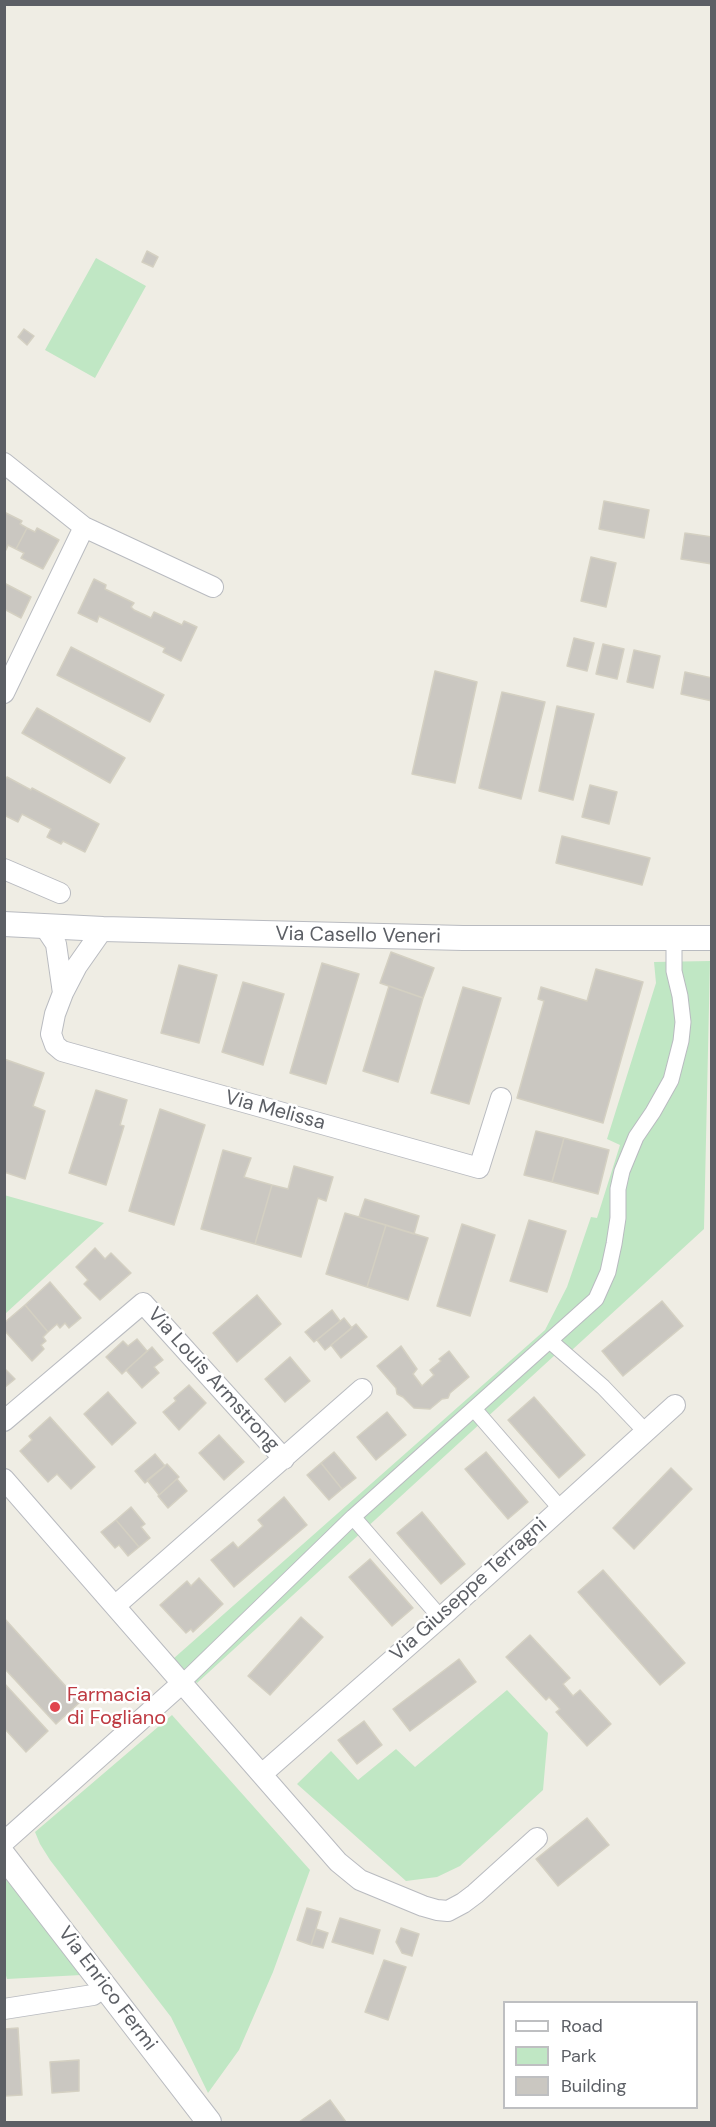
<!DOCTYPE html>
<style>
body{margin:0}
#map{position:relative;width:716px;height:2127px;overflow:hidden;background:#efede4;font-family:"DM Sans",sans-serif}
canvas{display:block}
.frame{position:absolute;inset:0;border:6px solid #5c5f65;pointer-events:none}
.legend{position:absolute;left:503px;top:2001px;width:195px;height:108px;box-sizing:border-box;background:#fff;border:2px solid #bebfc1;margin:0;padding:8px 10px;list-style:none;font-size:18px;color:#5c5f65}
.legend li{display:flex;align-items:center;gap:12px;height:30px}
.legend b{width:30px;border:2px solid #bebfc1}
</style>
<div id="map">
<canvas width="716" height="2127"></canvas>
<div class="frame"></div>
<ul class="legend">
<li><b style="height:8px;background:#fff"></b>Road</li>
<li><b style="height:16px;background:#c0e7c4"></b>Park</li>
<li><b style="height:16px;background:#cac7c1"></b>Building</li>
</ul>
</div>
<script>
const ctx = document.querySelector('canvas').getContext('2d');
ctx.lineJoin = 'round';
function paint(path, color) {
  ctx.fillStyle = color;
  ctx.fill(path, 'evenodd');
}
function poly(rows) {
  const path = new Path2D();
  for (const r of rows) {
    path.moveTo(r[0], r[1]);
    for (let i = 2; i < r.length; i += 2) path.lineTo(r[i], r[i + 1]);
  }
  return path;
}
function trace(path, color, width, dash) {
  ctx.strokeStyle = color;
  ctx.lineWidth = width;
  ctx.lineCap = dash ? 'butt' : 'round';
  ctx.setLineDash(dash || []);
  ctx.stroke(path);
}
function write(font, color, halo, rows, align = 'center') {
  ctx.font = font + ' "DM Sans",sans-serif';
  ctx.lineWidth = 5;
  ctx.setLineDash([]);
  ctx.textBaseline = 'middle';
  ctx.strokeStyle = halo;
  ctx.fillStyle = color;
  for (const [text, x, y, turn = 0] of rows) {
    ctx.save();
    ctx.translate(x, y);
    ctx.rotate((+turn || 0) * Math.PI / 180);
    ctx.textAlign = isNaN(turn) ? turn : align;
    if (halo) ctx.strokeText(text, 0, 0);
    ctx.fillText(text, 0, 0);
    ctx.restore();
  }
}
paint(poly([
 [96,258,146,286,95,378,45,350],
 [710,961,704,1229,560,1361,555,1355,197,1683,173,1659,545,1330,567,1287,591,1217,597,1218,620,1145,607,1139,656,983,654,962],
 [4,1195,104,1223,5,1314,4,1314],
 [507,1690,548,1733,543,1790,460,1866,437,1877,406,1881,297,1784,331,1751,358,1780,396,1749,415,1767],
 [172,1715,310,1870,273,1972,239,2050,208,2093,171,2017,50,1860,40,1844,35,1832],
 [4,1876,81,1975,7,1979,4,1969]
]), '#c0e7c4');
const building = poly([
 [147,251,158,257,153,267,142,262,147,251],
 [24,329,34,336,27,345,18,337,24,329],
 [604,501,649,510,644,538,599,529,604,501],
 [4,512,22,521,20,524,27,528,16,549,8,545,6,550,4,549,4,512],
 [27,528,35,532,37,528,59,540,43,569,21,558,24,553,16,549,27,528],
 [685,533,712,537,712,564,681,559,685,533],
 [591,557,616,563,606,607,581,601,591,557],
 [94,579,106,585,105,589,134,603,131,607,134,610,145,615,151,618,154,612,182,625,184,621,197,627,181,661,163,652,165,648,99,616,97,622,78,613,94,579],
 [4,583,31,597,21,618,4,609,4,583],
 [574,638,594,643,587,671,567,666,574,638],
 [603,644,624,649,617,679,596,674,603,644],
 [71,647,164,695,150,722,57,675,71,647],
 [634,650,660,656,653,688,627,682,634,650],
 [435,671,477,682,455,783,412,774,435,671],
 [685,672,712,678,712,701,681,694,685,672],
 [502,692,545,702,521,799,479,788,502,692],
 [557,706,594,714,573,800,539,791,557,706],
 [37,708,125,758,110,783,22,733,37,708],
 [7,777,31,790,32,788,99,824,85,852,63,841,61,844,47,837,51,829,22,814,18,822,4,815,4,780,7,777],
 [590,785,617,792,609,824,582,817,590,785],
 [562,836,650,858,642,885,556,863,562,836],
 [391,952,434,968,423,998,380,983,391,952],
 [322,963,359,974,326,1084,290,1073,322,963],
 [179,965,217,975,199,1043,161,1033,179,965],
 [596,969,643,982,603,1123,517,1098,544,1001,538,999,541,987,587,1001,596,969],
 [243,982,284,994,263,1065,222,1052,243,982],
 [389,986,423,998,398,1082,363,1071,389,986],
 [463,987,501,998,469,1104,431,1093,463,987],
 [4,1059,44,1073,33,1106,45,1111,25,1179,4,1172,4,1059],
 [96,1090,127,1100,120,1125,124,1126,106,1185,69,1173,96,1090],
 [160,1109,205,1125,174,1225,129,1211,160,1109],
 [536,1131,564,1138,552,1182,524,1175,536,1131],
 [564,1138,609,1150,598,1194,552,1182,564,1138],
 [223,1150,251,1158,244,1177,272,1185,255,1244,201,1229,223,1150],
 [294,1166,333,1177,326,1201,318,1198,301,1257,255,1244,272,1185,288,1189,294,1166],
 [365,1199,419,1216,414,1234,359,1217,365,1199],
 [345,1213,386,1225,367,1287,326,1274,345,1213],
 [529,1220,566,1231,547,1292,510,1281,529,1220],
 [462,1224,495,1235,470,1316,437,1306,462,1224],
 [386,1225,428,1238,408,1300,367,1287,386,1225],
 [95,1248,105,1259,111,1253,131,1273,100,1300,84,1284,88,1280,76,1267,95,1248],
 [50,1282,81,1318,69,1328,65,1323,60,1328,57,1324,48,1332,25,1305,50,1282],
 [257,1295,281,1324,237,1362,213,1333,257,1295],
 [662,1301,683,1326,623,1376,602,1351,662,1301],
 [25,1305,48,1332,43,1337,46,1341,41,1345,44,1349,32,1361,4,1330,4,1323,25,1305],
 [332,1310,340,1321,314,1342,305,1332,332,1310],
 [344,1318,352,1328,325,1350,317,1340,344,1318],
 [356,1324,367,1337,341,1358,331,1345,356,1324],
 [137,1339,147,1351,122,1374,106,1357,123,1341,128,1346,137,1339],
 [401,1346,417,1369,413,1374,422,1386,434,1375,430,1370,441,1361,439,1359,449,1351,469,1377,450,1393,448,1398,442,1399,430,1409,414,1408,403,1397,397,1394,396,1388,377,1366,401,1346],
 [152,1347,163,1360,154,1367,159,1373,142,1388,126,1370,152,1347],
 [290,1357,310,1381,285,1402,265,1379,290,1357],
 [4,1368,15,1379,4,1388,4,1368],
 [189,1385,206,1403,179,1430,163,1412,176,1401,174,1398,189,1385],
 [108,1392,136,1423,112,1445,84,1414,108,1392],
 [534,1397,585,1455,559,1478,508,1420,534,1397],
 [387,1412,406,1435,376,1460,357,1437,387,1412],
 [50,1417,95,1467,71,1489,57,1474,48,1482,20,1451,32,1440,29,1436,50,1417],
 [219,1435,244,1462,224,1480,199,1453,219,1435],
 [334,1452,356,1478,342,1489,321,1463,334,1452],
 [486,1452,528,1502,508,1519,465,1469,486,1452],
 [155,1454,165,1466,145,1483,135,1471,155,1454],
 [321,1463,342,1489,329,1500,307,1475,321,1463],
 [167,1464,179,1477,159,1495,147,1480,167,1464],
 [671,1468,692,1489,634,1549,613,1528,671,1468],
 [177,1479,187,1491,168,1508,158,1496,177,1479],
 [284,1497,307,1525,234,1587,211,1560,233,1542,238,1548,263,1526,258,1520,284,1497],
 [131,1507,145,1524,141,1527,150,1538,139,1547,116,1520,131,1507],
 [422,1512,465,1564,441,1584,397,1533,422,1512],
 [116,1520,139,1547,128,1556,119,1545,115,1548,101,1532,116,1520],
 [370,1559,413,1608,392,1626,349,1577,370,1559],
 [603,1570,685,1663,660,1685,578,1592,603,1570],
 [199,1578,223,1604,193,1632,191,1629,186,1633,160,1605,187,1581,191,1586,199,1578],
 [301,1617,323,1637,270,1695,248,1676,301,1617],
 [4,1618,80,1702,56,1724,4,1668,4,1618],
 [530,1635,570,1678,563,1684,573,1696,580,1690,611,1724,587,1746,556,1712,560,1709,549,1697,546,1700,506,1657,530,1635],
 [459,1659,476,1682,410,1731,393,1709,459,1659],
 [4,1683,48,1731,26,1752,4,1728,4,1683],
 [364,1721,382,1745,357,1764,338,1740,364,1721],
 [587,1818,609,1845,558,1886,536,1859,587,1818],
 [307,1908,321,1912,311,1945,297,1940,307,1908],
 [340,1918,380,1930,373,1954,332,1942,340,1918],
 [401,1928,419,1934,412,1956,402,1953,396,1942,401,1928],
 [316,1929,328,1933,323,1948,311,1945,316,1929],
 [384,1960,406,1967,388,2020,365,2012,384,1960],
 [18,2028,22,2095,4,2096,4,2029,18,2028],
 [79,2060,79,2091,52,2093,50,2062,79,2060],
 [330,2100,346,2122,299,2122,330,2100]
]);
paint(building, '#cac7c1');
trace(building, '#d4d0c2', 1.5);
const pedestrian = poly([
 [550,1341,603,1387,645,1431],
 [474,1409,560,1508],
 [353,1517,440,1617],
 [181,1684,353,1517,596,1299,608,1272,614,1244,618,1218,618,1189,622,1171,636,1137,653,1112,671,1080,681,1041,683,1022,680,996,674,971,674,938]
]);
const minor = poly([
 [4,463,84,527,4,693],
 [84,527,213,587],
 [4,869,60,893],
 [44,926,56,944,63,993],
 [103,929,77,966,63,993,55,1014,51,1034,55,1045,62,1051,479,1168,501,1098],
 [4,1421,143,1303,284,1459],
 [4,1479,338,1862,360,1880,423,1906,437,1910,448,1911,463,1903,475,1894,537,1838],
 [115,1606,362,1389],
 [262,1774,448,1611,675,1405],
 [4,1842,181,1684],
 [4,2009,93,1995,104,1987]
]);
const tertiary = poly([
 [4,924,103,929,463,938,712,938],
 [4,1856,209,2122]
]);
trace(pedestrian, '#b9bbc0', 17);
trace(minor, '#b9bbc0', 22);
trace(tertiary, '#b9bbc0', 26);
trace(pedestrian, '#fff', 15);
trace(minor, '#fff', 20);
trace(tertiary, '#fff', 24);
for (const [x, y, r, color] of [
 [55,1707,6,"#e0444e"]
]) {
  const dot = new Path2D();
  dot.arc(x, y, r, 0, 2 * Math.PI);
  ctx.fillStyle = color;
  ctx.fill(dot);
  trace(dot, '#fff', 2);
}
write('20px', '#5c5f65', '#fff', [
 ["Via Casello Veneri",358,936,1],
 ["Via Melissa",275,1111,15],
 ["Via Louis Armstrong",213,1380,48],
 ["Via Giuseppe Terragni",469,1590,-42],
 ["Via Enrico Fermi",107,1989,53]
]);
write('20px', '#be3a42', '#fff', [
 ["Farmacia",67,1696],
 ["di Fogliano",67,1719]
], 'left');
</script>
